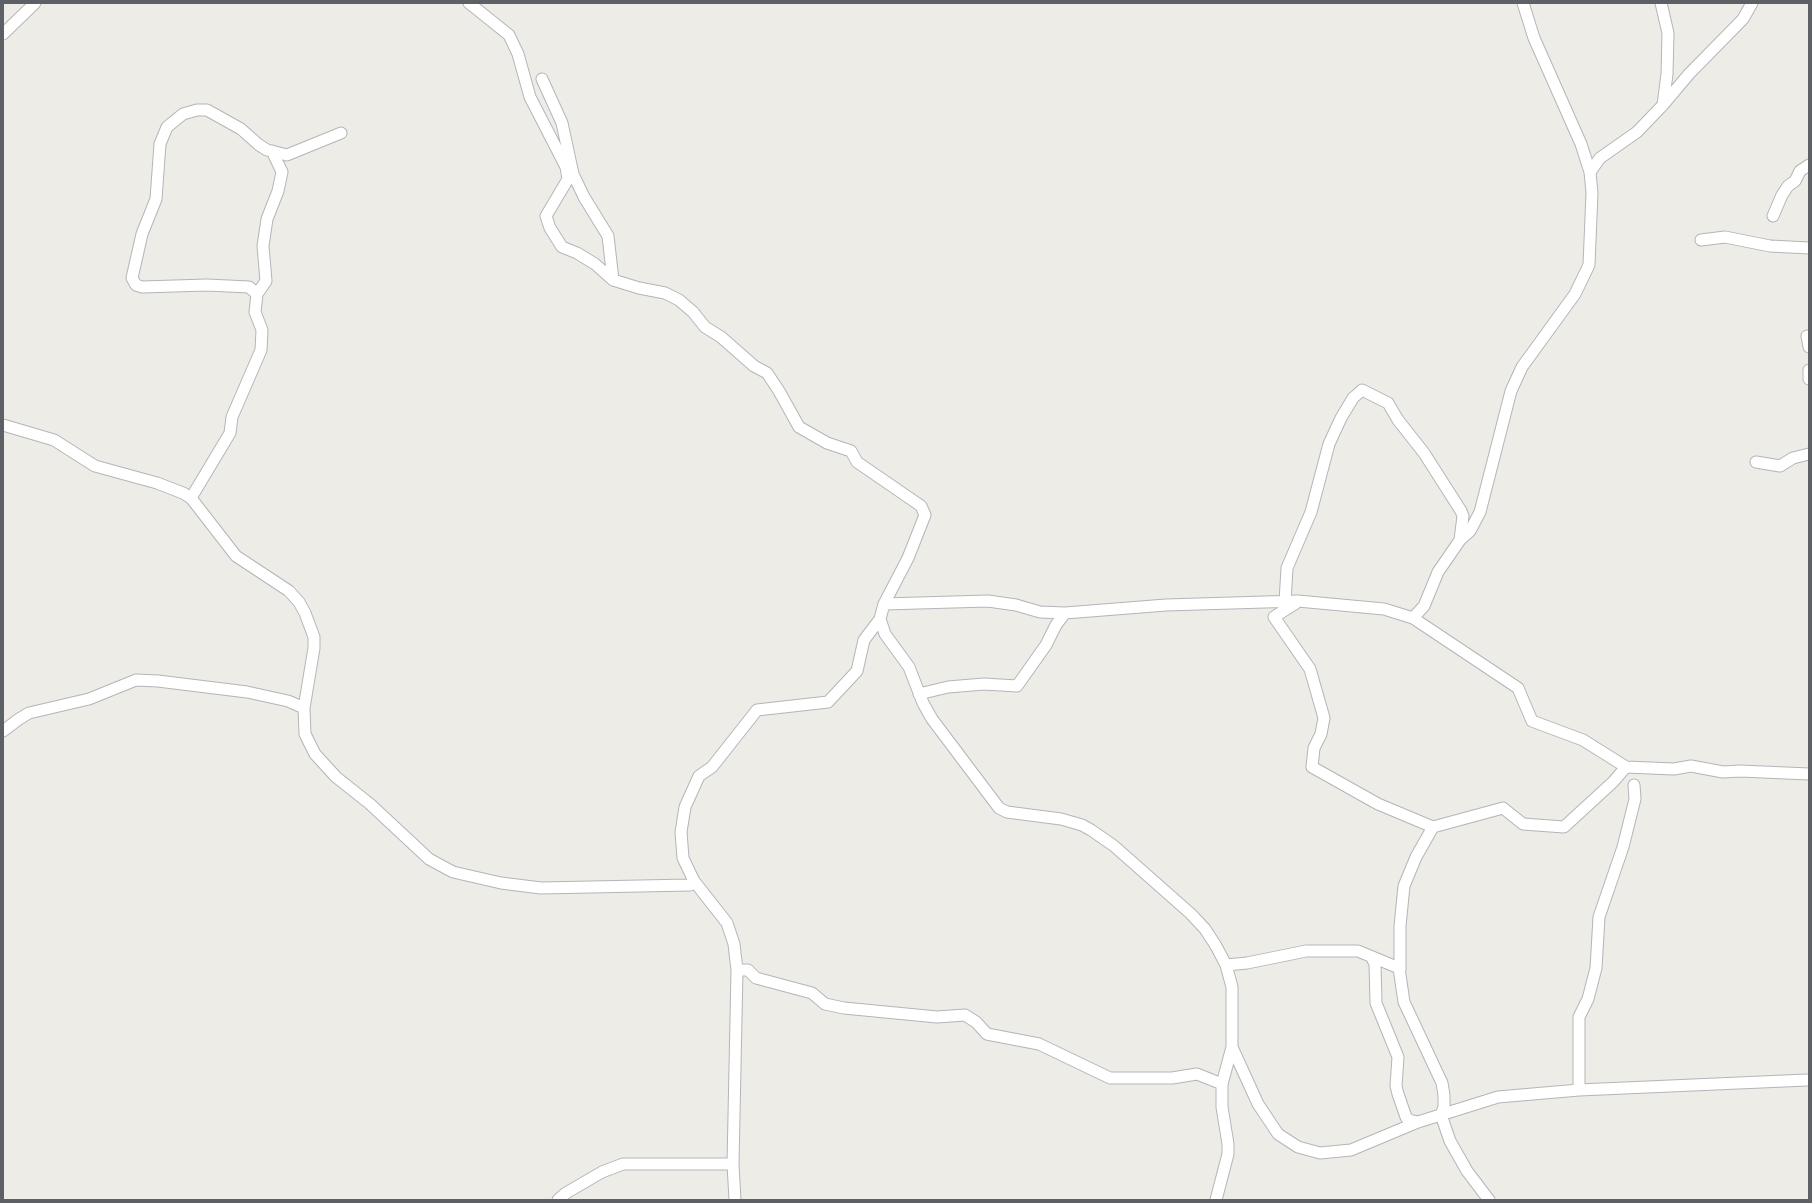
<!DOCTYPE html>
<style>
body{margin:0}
#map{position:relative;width:1812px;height:1203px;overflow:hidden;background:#eeece6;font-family:"Noto Sans",sans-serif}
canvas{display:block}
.frame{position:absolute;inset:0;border:4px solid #5d6064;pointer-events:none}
</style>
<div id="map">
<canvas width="1812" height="1203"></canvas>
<div class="frame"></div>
</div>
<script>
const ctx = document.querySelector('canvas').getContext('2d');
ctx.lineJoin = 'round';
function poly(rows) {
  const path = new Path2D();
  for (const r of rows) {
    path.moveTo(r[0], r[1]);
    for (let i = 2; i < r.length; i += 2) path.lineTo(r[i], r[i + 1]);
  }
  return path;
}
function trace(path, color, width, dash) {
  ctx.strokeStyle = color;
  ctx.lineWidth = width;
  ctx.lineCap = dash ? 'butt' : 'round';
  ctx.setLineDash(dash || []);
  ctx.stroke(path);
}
const minor = poly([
 [469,3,509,35,518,54,530,97,566,167,568,179,546,216,550,228,562,247,577,253,595,264,613,280,639,288,665,293,679,300,693,312,705,327,721,337,754,366,767,373,779,391,799,427,827,443,851,451,857,462,921,506,925,515,908,558,884,604,880,619,864,640,857,671,828,702,757,710,712,767,699,776,685,807,681,832,683,858,694,881,727,923,734,944,737,970,733,1164,735,1200],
 [1661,3,1668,33,1667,74,1663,105],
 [3,34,35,3],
 [542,79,562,123,573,174,584,197,608,236,613,280],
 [1590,172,1600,158,1637,132,1662,106,1689,74,1743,19,1752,3],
 [1773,216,1782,195,1788,186,1795,181,1800,171,1809,165],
 [1701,240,1725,237,1770,246,1809,248],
 [257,294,266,281,263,246,267,219,278,191,282,172,272,151],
 [1809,336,1807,336,1809,347],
 [1809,370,1809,379],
 [3,425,54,440,95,466,157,483,183,493,191,498,236,556,289,591,299,602,305,613,314,637,314,648,304,708,305,734,315,754,336,777,370,804,429,859,453,872,501,883,541,888,690,885,694,881],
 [1756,462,1780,466,1793,458,1809,454],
 [191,498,230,433,232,417,261,350,262,330,255,312,257,294,249,287,207,285,142,287,136,285,132,278,142,234,156,199,160,144,167,127,183,114,197,110,207,110,241,129,259,145,267,150,287,155,341,133],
 [1460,540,1470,531,1480,512,1511,391,1522,367,1575,294,1589,265,1592,193,1590,172,1581,144,1534,38,1523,3],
 [1285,602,1287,568,1311,512,1329,444,1341,418,1353,398,1362,390,1388,403,1398,420,1424,453,1461,511,1463,516,1460,540,1438,572,1424,606,1413,618],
 [1296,603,1274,617,1310,669,1324,718,1321,734,1314,748,1312,767,1378,804,1433,827,1503,808,1523,824,1564,827,1613,782,1626,767],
 [884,604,988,601,1016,605,1040,612,1065,613,1166,605,1298,601,1384,609,1413,618,1518,688,1532,721,1583,740,1626,767,1674,769,1691,766,1723,772,1740,771,1809,774],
 [880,619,885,634,909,667,923,703,932,719,999,808,1007,812,1061,819,1082,825,1091,830,1114,846,1191,914,1205,929,1216,946,1226,965,1232,987,1232,1047,1222,1084,1222,1107,1228,1144,1228,1154,1216,1200],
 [919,694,948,687,984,684,1017,686,1046,645,1056,625,1065,613],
 [3,731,19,719,29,713,89,699,136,680,158,681,247,692,288,701,304,708],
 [1372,958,1375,964,1376,1003,1398,1057,1396,1086,1398,1094,1406,1117,1409,1120,1418,1122],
 [1226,965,1247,963,1306,951,1358,951,1399,968,1404,1002,1442,1083,1444,1095,1444,1107,1441,1115,1450,1141,1467,1171,1489,1200],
 [737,970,748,970,756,978,812,993,825,1004,844,1008,937,1017,965,1015,976,1022,987,1034,1039,1044,1110,1078,1172,1078,1197,1074,1222,1084],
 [1400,970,1400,926,1404,886,1416,857,1433,827],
 [1232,1047,1258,1104,1278,1134,1298,1147,1320,1153,1351,1150,1418,1122,1498,1097,1579,1090,1807,1080],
 [1579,1090,1579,1017,1588,999,1596,968,1599,917,1623,847,1635,799,1634,785],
 [558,1200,566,1193,602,1172,623,1164,733,1164]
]);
trace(minor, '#b3b5b9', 13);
trace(minor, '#fff', 11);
</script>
